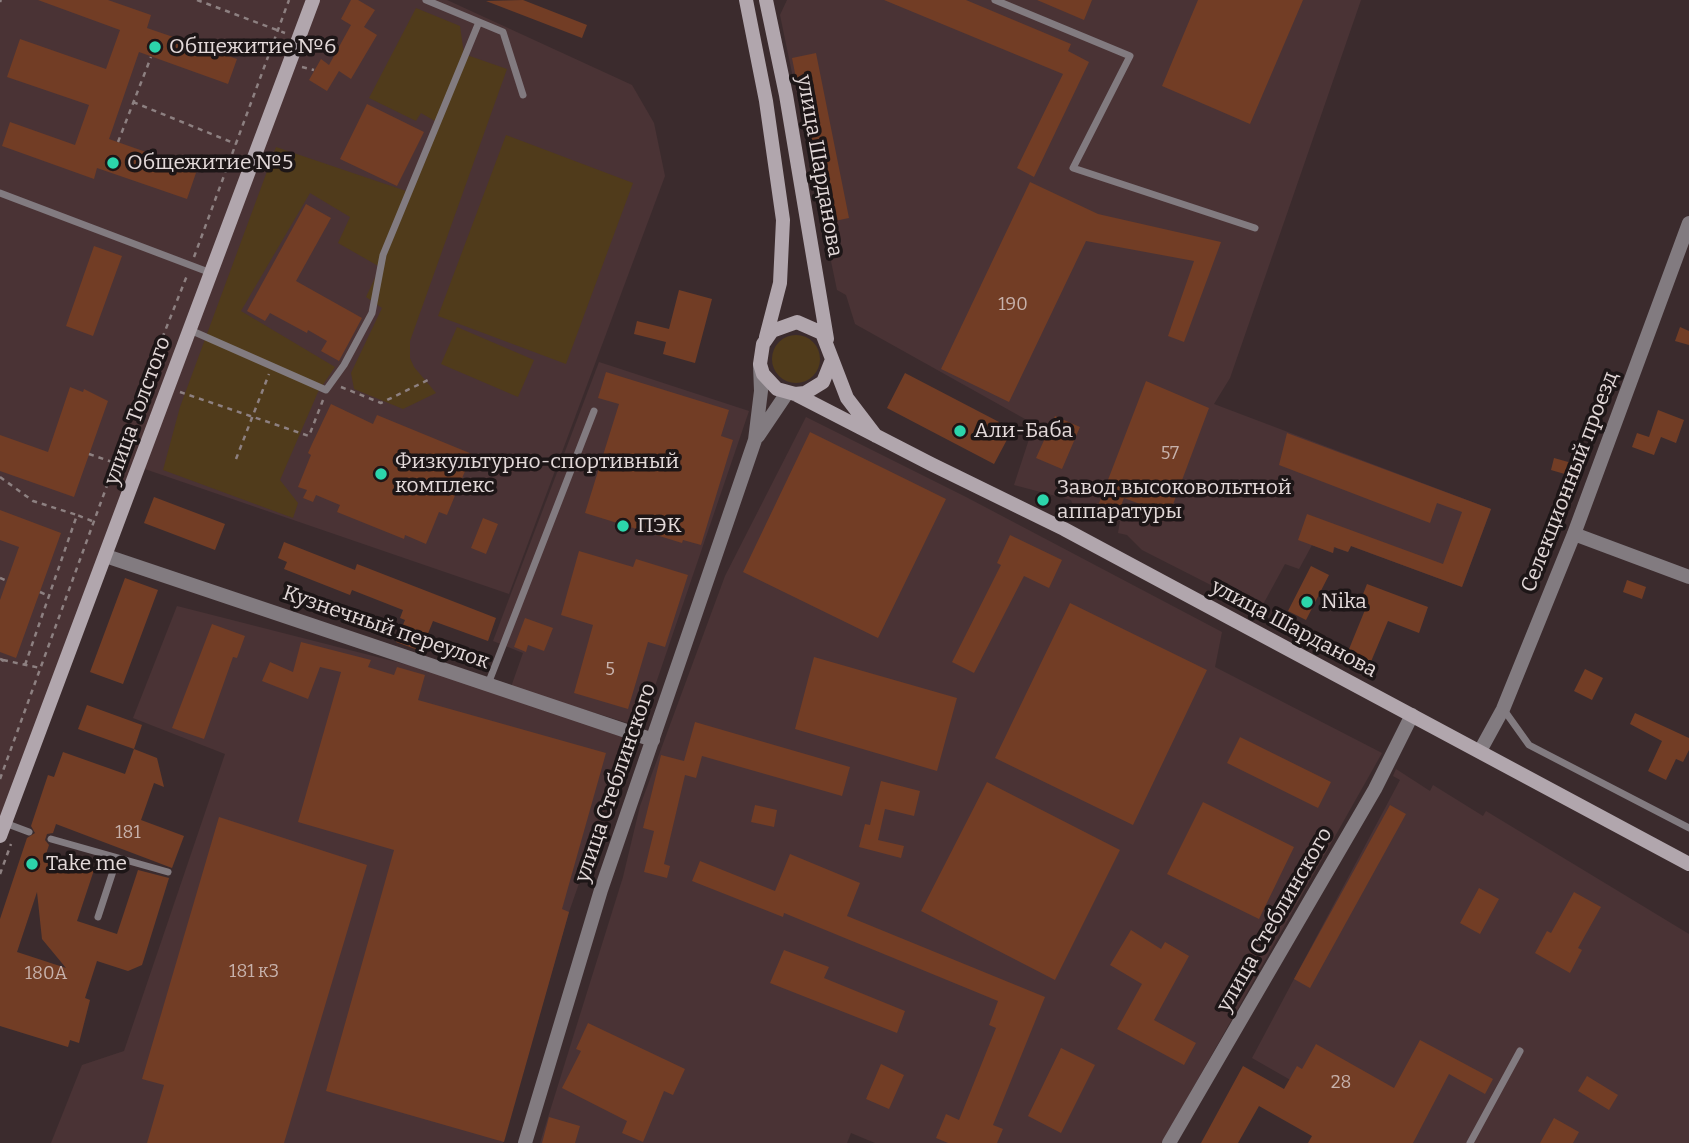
<!DOCTYPE html>
<meta charset="utf-8">
<style>
body{margin:0}
canvas{display:block;background:#3b2b2d}
</style>
<canvas width="1689" height="1143"></canvas>
<script>
const ctx = document.querySelector('canvas').getContext('2d');
ctx.lineJoin = 'round';
function paint(path, color) {
  ctx.fillStyle = color;
  ctx.fill(path, 'evenodd');
}
function poly(rows) {
  const path = new Path2D();
  for (const r of rows) {
    if (r.length === 3) {
      path.moveTo(r[0] + r[2], r[1]);
      path.arc(r[0], r[1], r[2], 0, 2 * Math.PI);
      continue;
    }
    path.moveTo(r[0], r[1]);
    for (let i = 2; i < r.length; i += 2) path.lineTo(r[i], r[i + 1]);
  }
  return path;
}
function trace(path, color, width, dash) {
  ctx.strokeStyle = color;
  ctx.lineWidth = width;
  ctx.lineCap = dash ? 'butt' : 'round';
  ctx.setLineDash(dash || []);
  ctx.stroke(path);
}
function write(font, color, halo, rows, align = 'center') {
  ctx.font = font + ' Bitter,serif';
  ctx.lineWidth = 7;
  ctx.setLineDash([]);
  ctx.textBaseline = 'middle';
  ctx.strokeStyle = halo;
  ctx.fillStyle = color;
  for (const [text, x, y, turn = 0] of rows) {
    ctx.save();
    ctx.translate(x, y);
    ctx.rotate((+turn || 0) * Math.PI / 180);
    ctx.textAlign = isNaN(turn) ? turn : align;
    if (halo) ctx.strokeText(text, 0, 0);
    ctx.fillText(text, 0, 0);
    ctx.restore();
  }
}
paint(poly([
 [0,0,447,0,632,85,654,123,665,176,509,594,139,467,0,836],
 [787,0,1361,0,1230,378,1214,404,1491,509,1462,587,1351,546,1348,552,1336,548,1337,540,1333,553,1312,545,1299,569,1285,564,1260,610,1142,550,1127,535,1118,533,1120,521,1111,521,1074,508,1071,500,1014,485,1034,424,855,324,846,295,837,290,780,15],
 [599,362,749,411,641,727,511,687,523,653,493,641],
 [806,417,966,497,1222,632,1215,667,1382,753,1162,1143,875,1143,851,1133,847,1143,540,1143,623,877,640,806,725,576],
 [177,606,424,669,630,737,569,912,503,1143,51,1143,82,1065,124,1051,225,754,133,718],
 [1396,769,1430,791,1433,785,1483,816,1486,811,1689,934,1689,1143,1362,1143,1371,1126,1252,1058,1400,780,1393,776]
]), '#4a3335');
paint(poly([
 [416,8,460,26,464,54,507,69,410,341,410,358,414,367,436,393,403,409,354,389,351,373,382,308,366,297,380,267,338,243,350,217,310,193,241,311,335,367,318,392,280,480,298,503,293,518,163,470,180,407,276,147,412,193,440,124,421,113,416,121,369,98],
 [506,135,633,183,566,364,438,316],
 [457,327,534,360,518,397,441,364],
 [796,359,24]
]), '#503b1b');
paint(poly([
 [38,0,108,0,151,15,147,28,237,59,228,84,139,52,109,139,197,170,187,199,97,168,94,179,2,146,10,122,75,145,89,105,7,77,20,39,106,69,120,30],
 [351,0,358,0,375,10,364,27,377,35,351,79,339,71,327,91,309,80,321,59,329,65,351,25,341,19],
 [523,0,587,25,582,38,486,1],
 [884,0,966,0,1071,44,1068,51,1089,62,1034,177,1017,168,1063,74],
 [1037,0,1092,0,1084,20],
 [1198,0,1303,0,1250,124,1162,86],
 [816,53,849,218,825,223,792,58],
 [367,104,424,132,397,186,340,159],
 [1030,182,1098,214,1221,242,1184,342,1168,336,1194,261,1086,241,1009,402,941,369],
 [306,204,331,218,296,281,362,318,339,361,321,351,327,341,308,330,307,333,270,313,265,321,247,311],
 [94,246,122,256,93,336,66,326],
 [679,290,712,299,695,363,663,354,666,342,634,334,637,321,669,329],
 [1680,327,1689,331,1689,345,1675,341],
 [606,372,729,410,721,436,733,440,701,545,683,540,682,543,585,513,619,404,598,398],
 [905,373,999,422,997,427,1010,434,994,464,887,408],
 [1146,381,1209,408,1169,515,1124,498,1116,519,1096,511],
 [70,387,83,392,84,389,108,401,74,497,0,471,0,435,48,452],
 [331,404,373,424,377,415,472,454,447,515,439,512,426,544,405,535,404,539,337,512,340,505,316,495,313,502,303,498,307,490,298,487,311,455,308,453,312,444],
 [1658,410,1684,420,1676,443,1661,437,1654,455,1632,447,1637,433,1649,437],
 [1055,416,1080,427,1062,469,1036,458],
 [810,432,946,499,878,638,743,572],
 [1287,433,1491,509,1462,587,1351,546,1348,552,1334,547,1333,553,1298,540,1307,514,1443,564,1462,512,1437,503,1430,523,1279,465],
 [1554,458,1579,465,1575,477,1551,470],
 [154,497,225,524,215,550,144,523],
 [0,510,61,533,16,658,0,652,0,600,19,547,0,540],
 [483,518,498,524,486,554,471,548],
 [1010,535,1062,560,1049,588,1024,576,974,673,952,662,1001,565,997,563],
 [284,542,355,570,357,564,496,618,488,641,433,621,421,651,396,642,405,620,400,618,403,610,352,590,350,595,284,569,287,562,278,558],
 [579,551,633,567,636,559,688,575,665,647,648,642,628,709,574,693,593,625,561,615],
 [1311,566,1329,575,1306,620,1288,611],
 [125,578,158,590,123,684,90,672],
 [1627,580,1646,587,1642,599,1623,592],
 [1367,584,1428,607,1419,633,1388,621,1370,664,1347,654,1367,605,1360,602],
 [1070,603,1207,670,1133,825,995,758],
 [525,618,553,628,544,651,528,645,526,652,514,647],
 [212,624,245,636,237,658,233,657,204,739,172,728],
 [301,642,371,660,368,667,394,675,397,667,425,675,418,700,606,753,562,909,569,912,504,1142,326,1091,394,850,298,822,341,672,320,667,308,699,262,681,270,662,293,672],
 [814,657,957,698,937,771,795,729],
 [1585,669,1603,678,1592,700,1574,691],
 [87,705,142,725,134,749,78,729],
 [1635,713,1689,738,1689,750,1683,762,1676,759,1666,780,1648,771,1662,741,1630,724],
 [695,722,850,767,842,796,702,756,696,778,685,775,664,864,670,866,667,878,644,872,654,831,643,828,661,755,684,761],
 [1240,737,1331,782,1318,808,1227,763],
 [134,749,157,758,164,787,154,783,141,820,184,836,172,868,56,824,53,833,47,834,45,840,49,845,46,854,49,856,94,870,77,921,117,934,138,870,169,878,142,965,128,971,97,961,85,998,90,1000,79,1043,70,1040,68,1047,0,1026,0,919,27,838,35,833,31,826,48,775,54,777,63,752,125,774],
 [37,892,42,939,66,968,17,952],
 [881,781,920,791,914,816,885,809,878,840,904,846,901,858,859,847,865,824,870,825],
 [987,782,1120,850,1055,980,921,911],
 [1203,802,1294,847,1259,919,1167,874],
 [755,805,777,810,774,827,751,822],
 [1390,805,1406,814,1310,988,1294,979],
 [219,817,367,865,284,1143,147,1143,164,1085,142,1079],
 [790,854,860,883,847,916,1045,997,993,1125,1003,1129,997,1143,948,1143,936,1138,946,1114,959,1120,996,1028,989,1025,998,1001,784,913,783,917,692,881,700,861,775,891],
 [1479,888,1499,899,1480,934,1460,923],
 [1574,892,1601,907,1578,948,1582,950,1570,973,1535,953,1547,931,1551,933],
 [1131,930,1161,949,1165,942,1189,956,1154,1020,1196,1043,1184,1065,1117,1029,1142,984,1110,965],
 [784,950,829,967,824,978,905,1011,897,1033,770,983],
 [588,1023,685,1069,673,1095,664,1091,643,1142,622,1133,627,1121,562,1088,581,1051,576,1049],
 [1420,1040,1493,1079,1485,1094,1449,1074,1413,1143,1308,1143,1312,1136,1259,1106,1238,1143,1201,1143,1243,1066,1284,1089,1297,1066,1302,1069,1316,1044,1394,1088],
 [1061,1048,1095,1065,1061,1133,1028,1116],
 [881,1064,904,1075,889,1109,866,1099],
 [1587,1076,1618,1095,1609,1110,1578,1091],
 [549,1117,580,1126,575,1143,542,1143],
 [1554,1118,1579,1132,1573,1143,1540,1143]
]), '#723d25');
trace(poly([
 [197,0,285,33],
 [0,2,1,0],
 [302,67,314,70],
 [133,102,236,144],
 [118,142,151,57],
 [194,257,289,0],
 [341,387,381,403,432,378],
 [180,392,309,436,323,400],
 [89,454,115,463],
 [236,459,269,374],
 [0,477,33,501,77,515],
 [0,578,7,581],
 [40,592,49,596],
 [0,659,3,660,0,665],
 [3,660,40,668],
 [25,665,77,515,92,521],
 [0,779,144,384,188,273],
 [0,874,11,844]
]), '#8d8081', 2.5, [5, 5]);
trace(poly([
 [426,0,479,22],
 [995,0,1130,56,1073,168,1255,228],
 [0,193,211,273],
 [190,330,326,390,344,365,372,313,383,255,479,22,503,32,523,95],
 [488,684,594,411],
 [1504,710,1529,745,1689,828],
 [5,823,29,832],
 [51,839,168,872],
 [98,917,117,859],
 [1470,1143,1520,1051]
]), '#827b80', 7);
trace(poly([
 [758,436,787,393],
 [1574,534,1689,577],
 [106,556,653,740],
 [1480,751,1503,709,1574,534,1689,223],
 [525,1143,601,890,755,440,761,391,760,365],
 [1169,1143,1375,789,1412,715]
]), '#827b80', 14);
trace(poly([
 [746,0,766,101,783,220,780,283,766,337],
 [766,0,786,95,827,339],
 [795,394,805,393,823,382,831,362],
 [876,436,847,398,822,333,797,322,772,331,763,344,760,364,763,374,777,389,795,394,931,464,1064,529,1689,864],
 [0,836,313,0]
]), '#b1a6ad', 14);
for (const [x, y, r, color] of [
 [155,47,7,"#2cd5ab"],
 [113,163,7,"#2cd5ab"],
 [960,431,7,"#2cd5ab"],
 [381,474,7,"#2cd5ab"],
 [1043,500,7,"#2cd5ab"],
 [623,526,7,"#2cd5ab"],
 [1307,602,7,"#2cd5ab"],
 [32,864,7,"#2cd5ab"]
]) {
  const dot = new Path2D();
  dot.arc(x, y, r, 0, 2 * Math.PI);
  ctx.fillStyle = color;
  ctx.fill(dot);
  trace(dot, '#1d1617', 2.5);
}
write('18px', '#c7b2ac', null, [
 ["190",1013,305],
 ["57",1170,454],
 ["5",610,670],
 ["181",128,833],
 ["181 к3",254,972],
 ["180А",46,974],
 ["28",1341,1083]
]);
write('21px', '#e3d9d9', '#1d1617', [
 ["Общежитие №6",169,47],
 ["Общежитие №5",127,163],
 ["Али-Баба",974,431],
 ["Физкультурно-спортивный",395,462],
 ["комплекс",395,486],
 ["Завод высоковольтной",1057,488],
 ["аппаратуры",1057,512],
 ["ПЭК",637,526],
 ["Nika",1321,602],
 ["Take me",46,864]
], 'left');
write('21px', '#e3d9d9', '#1d1617', [
 ["улица Шарданова",819,166,80],
 ["улица Толстого",138,411,-70],
 ["Селекционный проезд",1570,482,-69],
 ["Кузнечный переулок",386,628,19],
 ["улица Шарданова",1294,629,28],
 ["улица Стеблинского",616,783,-71],
 ["улица Стеблинского",1275,920,-60]
]);
</script>
